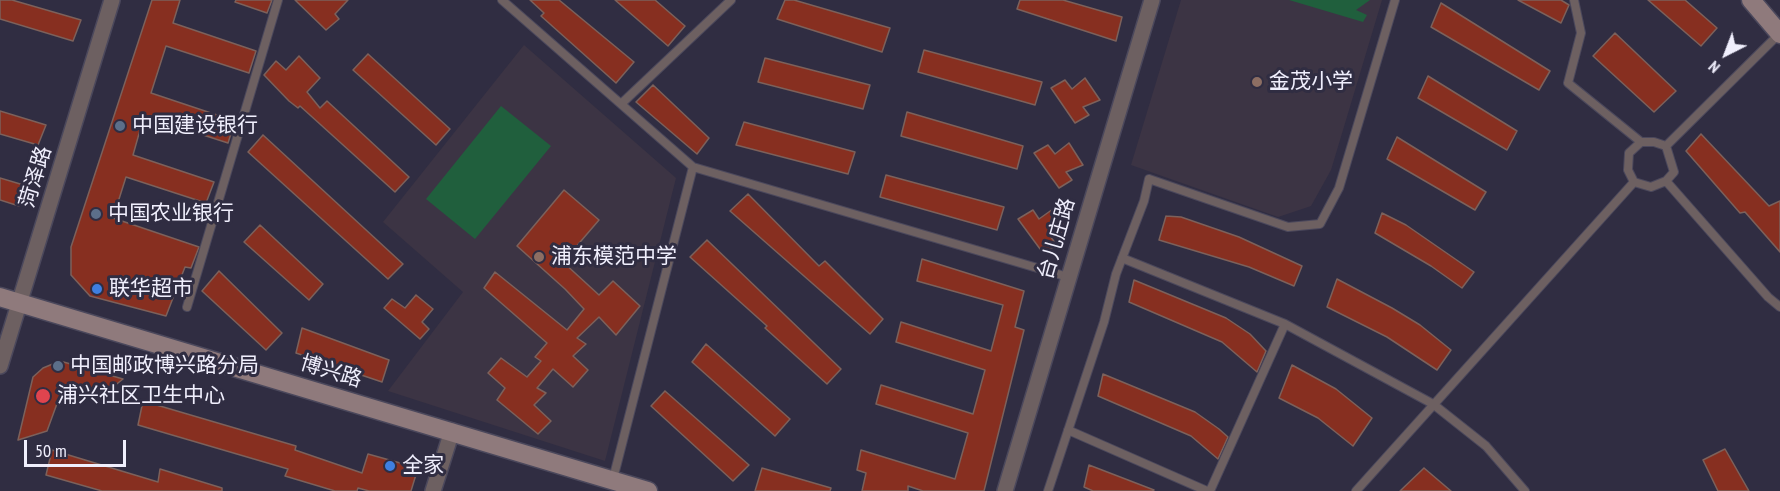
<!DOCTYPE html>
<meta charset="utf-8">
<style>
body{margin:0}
#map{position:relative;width:1780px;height:491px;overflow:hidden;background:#302d42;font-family:"PT Sans Narrow",sans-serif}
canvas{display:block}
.north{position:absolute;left:1696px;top:24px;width:60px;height:60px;-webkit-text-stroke:4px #302d42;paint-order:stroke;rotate:222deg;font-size:16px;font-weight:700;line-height:24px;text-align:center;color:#f0effd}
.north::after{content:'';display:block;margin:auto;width:21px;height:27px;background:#f0effd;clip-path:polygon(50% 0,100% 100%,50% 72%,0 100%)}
.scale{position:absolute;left:24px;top:440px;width:102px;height:27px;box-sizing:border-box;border:3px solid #f0effd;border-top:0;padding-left:8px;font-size:18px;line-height:21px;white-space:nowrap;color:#f0effd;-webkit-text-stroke:4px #302d42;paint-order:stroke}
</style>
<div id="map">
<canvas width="1780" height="491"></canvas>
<div class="north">N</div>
<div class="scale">50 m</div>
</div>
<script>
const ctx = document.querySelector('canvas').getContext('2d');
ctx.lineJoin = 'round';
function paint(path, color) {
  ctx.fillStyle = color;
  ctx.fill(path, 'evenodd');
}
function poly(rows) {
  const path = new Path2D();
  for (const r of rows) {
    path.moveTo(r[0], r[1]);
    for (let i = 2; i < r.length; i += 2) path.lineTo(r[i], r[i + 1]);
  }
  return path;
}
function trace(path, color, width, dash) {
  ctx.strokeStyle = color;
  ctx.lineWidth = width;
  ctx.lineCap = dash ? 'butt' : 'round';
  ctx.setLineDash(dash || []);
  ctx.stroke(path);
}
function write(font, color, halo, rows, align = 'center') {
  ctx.font = font + ' "PT Sans Narrow","Noto Sans SC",sans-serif';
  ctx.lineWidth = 6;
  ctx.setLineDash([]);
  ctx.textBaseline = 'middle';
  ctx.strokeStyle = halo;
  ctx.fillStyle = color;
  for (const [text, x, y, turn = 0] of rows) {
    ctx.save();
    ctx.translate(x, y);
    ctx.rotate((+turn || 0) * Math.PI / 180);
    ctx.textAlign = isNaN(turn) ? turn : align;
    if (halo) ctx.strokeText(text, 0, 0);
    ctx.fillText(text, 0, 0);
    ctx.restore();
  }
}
paint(poly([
 [1181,0,1382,0,1331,170,1311,206,1278,217,1131,165],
 [524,45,676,178,605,461,388,391,463,292,383,222]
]), '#3c3444');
paint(poly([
 [1289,0,1370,0,1356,10,1367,15,1363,22],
 [501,106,551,146,475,239,426,199]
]), '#205f3d');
const building = poly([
 [0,0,12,0,81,20,73,41,0,19,0,0],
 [152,0,180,0,173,23,256,51,249,73,166,46,151,93,235,121,228,143,144,116,133,155,214,182,206,203,126,177,113,218,199,247,191,268,185,267,166,316,90,296,71,275,71,247,152,0],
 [236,0,272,0,267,13,235,2,236,0],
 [295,0,348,0,335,14,339,19,326,30,295,0],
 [530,0,559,0,634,62,616,83,541,16,544,13,530,0],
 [615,0,655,0,685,26,668,46,615,0],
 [785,0,794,0,890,28,882,52,777,19,785,0],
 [1020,0,1063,0,1122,17,1116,41,1017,9,1020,0],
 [1518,0,1561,0,1569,5,1561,23,1518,0],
 [1648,0,1685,0,1717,28,1701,46,1648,0],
 [1441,3,1550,71,1539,90,1431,27,1441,3],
 [1615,33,1676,91,1654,112,1593,56,1615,33],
 [924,50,1042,82,1035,105,918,72,924,50],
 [368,54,450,129,436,145,353,70,368,54],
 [299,56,320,78,307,92,320,108,327,101,409,177,395,192,300,106,298,108,289,101,264,75,276,61,286,70,299,56],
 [765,58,870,85,863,109,758,82,765,58],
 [1428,76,1517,131,1507,150,1418,98,1428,76],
 [1085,78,1100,100,1083,107,1089,115,1075,123,1051,88,1065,80,1072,89,1085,78],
 [653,85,709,138,697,154,636,102,653,85],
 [0,111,46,125,38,145,0,134,0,111],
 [907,112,1023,146,1017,169,901,136,907,112],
 [744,122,855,152,848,174,736,145,744,122],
 [1701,134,1769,206,1780,201,1780,252,1745,212,1740,213,1686,151,1701,134],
 [263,135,403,264,388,279,248,152,263,135],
 [1397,137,1486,192,1475,210,1387,159,1397,137],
 [1069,143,1083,165,1066,172,1072,180,1059,188,1034,153,1048,145,1055,154,1069,143],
 [886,175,1004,207,997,230,880,197,886,175],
 [0,178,27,186,19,206,0,200,0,178],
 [564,190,599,220,563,262,599,295,613,281,640,306,616,335,599,317,577,338,586,344,573,356,588,370,573,387,553,369,537,388,546,393,534,405,551,421,538,434,497,400,505,388,488,373,501,358,527,377,541,361,535,357,547,343,484,288,495,272,567,330,584,309,565,289,517,246,564,190],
 [748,194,819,266,825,261,883,319,870,334,730,211,748,194],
 [1053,209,1067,230,1051,237,1057,246,1043,253,1018,219,1033,210,1039,219,1053,209],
 [1382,213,1406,225,1474,272,1462,288,1431,266,1375,233,1382,213],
 [1166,216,1181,217,1239,237,1302,266,1294,286,1249,267,1159,240,1166,216],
 [260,225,323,284,309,300,244,242,260,225],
 [707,240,841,369,827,384,765,328,767,326,690,257,707,240],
 [922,259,1024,291,1015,327,1024,330,984,491,923,491,908,486,908,491,862,491,866,473,857,470,861,450,955,479,968,433,876,404,881,385,973,414,985,370,896,342,901,322,991,351,1003,305,917,281,922,259],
 [219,271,282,333,266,350,202,291,219,271],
 [1337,279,1392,308,1420,325,1451,350,1437,370,1387,337,1327,307,1337,279],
 [1134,280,1226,318,1250,334,1266,351,1257,372,1222,342,1129,302,1134,280],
 [416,295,433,309,422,322,429,329,420,339,384,308,392,299,405,308,416,295],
 [302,328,389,360,382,382,296,353,302,328],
 [706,344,790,419,775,436,692,362,706,344],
 [60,361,123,379,108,391,90,392,70,386,62,390,47,431,18,440,33,377,43,368,60,361],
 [1292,365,1336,389,1372,418,1353,446,1318,418,1279,398,1292,365],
 [1103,374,1195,412,1219,429,1228,437,1218,459,1191,436,1098,396,1103,374],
 [665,391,749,465,733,481,651,406,665,391],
 [143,401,296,446,295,450,362,473,368,454,418,468,411,491,369,491,358,488,357,491,335,491,285,476,288,469,138,425,143,401],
 [1725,449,1749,491,1718,491,1703,460,1725,449],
 [52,450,158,482,160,469,222,488,222,491,102,491,46,475,52,450],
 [1089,465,1154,490,1153,491,1093,491,1084,487,1089,465],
 [762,468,831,488,830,491,755,491,762,468],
 [1424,468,1451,491,1400,491,1424,468]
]);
paint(building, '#872f20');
trace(building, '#7c615b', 1.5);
const lane = poly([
 [502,0,693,167,1068,277],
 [1574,0,1581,33,1568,83,1641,142],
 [621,104,731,0],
 [1641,142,1654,142,1666,146,1674,172,1666,181,1651,187,1634,182,1628,170,1629,153,1641,142],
 [1666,146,1780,33],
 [1666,181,1768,297,1780,307],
 [1122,258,1285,324,1433,404,1486,446,1525,491],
 [187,307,278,0],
 [1068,430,1207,491],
 [613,479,693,167],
 [1048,491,1104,322,1116,274,1144,201,1149,179,1288,227,1320,224,1339,188,1395,0],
 [1210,491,1285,324],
 [1356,491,1634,182]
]);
const street = poly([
 [0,366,112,0],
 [433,491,452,431],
 [1005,491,1152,0]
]);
const secondary = poly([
 [1751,0,1780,34],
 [0,297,648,491]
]);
trace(lane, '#4b485c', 10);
trace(street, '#4b485c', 18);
trace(secondary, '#4b485c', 21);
trace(lane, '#6d6061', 8);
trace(street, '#6d6061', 15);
trace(secondary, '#8f7a7c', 18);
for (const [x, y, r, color] of [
 [1257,82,6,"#8d6e63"],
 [120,126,6,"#5c6f8a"],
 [96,214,6,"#5c6f8a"],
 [539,257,6,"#8d6e63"],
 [97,289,6,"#3f7fe0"],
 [58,366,6,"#5c6f8a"],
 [43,396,8,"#e0444e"],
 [390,466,6,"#3f7fe0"]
]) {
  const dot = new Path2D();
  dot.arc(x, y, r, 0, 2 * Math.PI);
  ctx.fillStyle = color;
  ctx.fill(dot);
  trace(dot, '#302d42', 2);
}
write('21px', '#f0effd', '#302d42', [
 ["金茂小学",1269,82],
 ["中国建设银行",132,126],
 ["中国农业银行",108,214],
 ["浦东模范中学",551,257],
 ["联华超市",109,289],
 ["中国邮政博兴路分局",70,366],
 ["浦兴社区卫生中心",57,396],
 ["全家",402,466]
], 'left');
write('21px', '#f0effd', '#302d42', [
 ["菏泽路",36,177,-73],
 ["台儿庄路",1057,239,-74],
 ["博兴路",331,372,17]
]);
</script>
